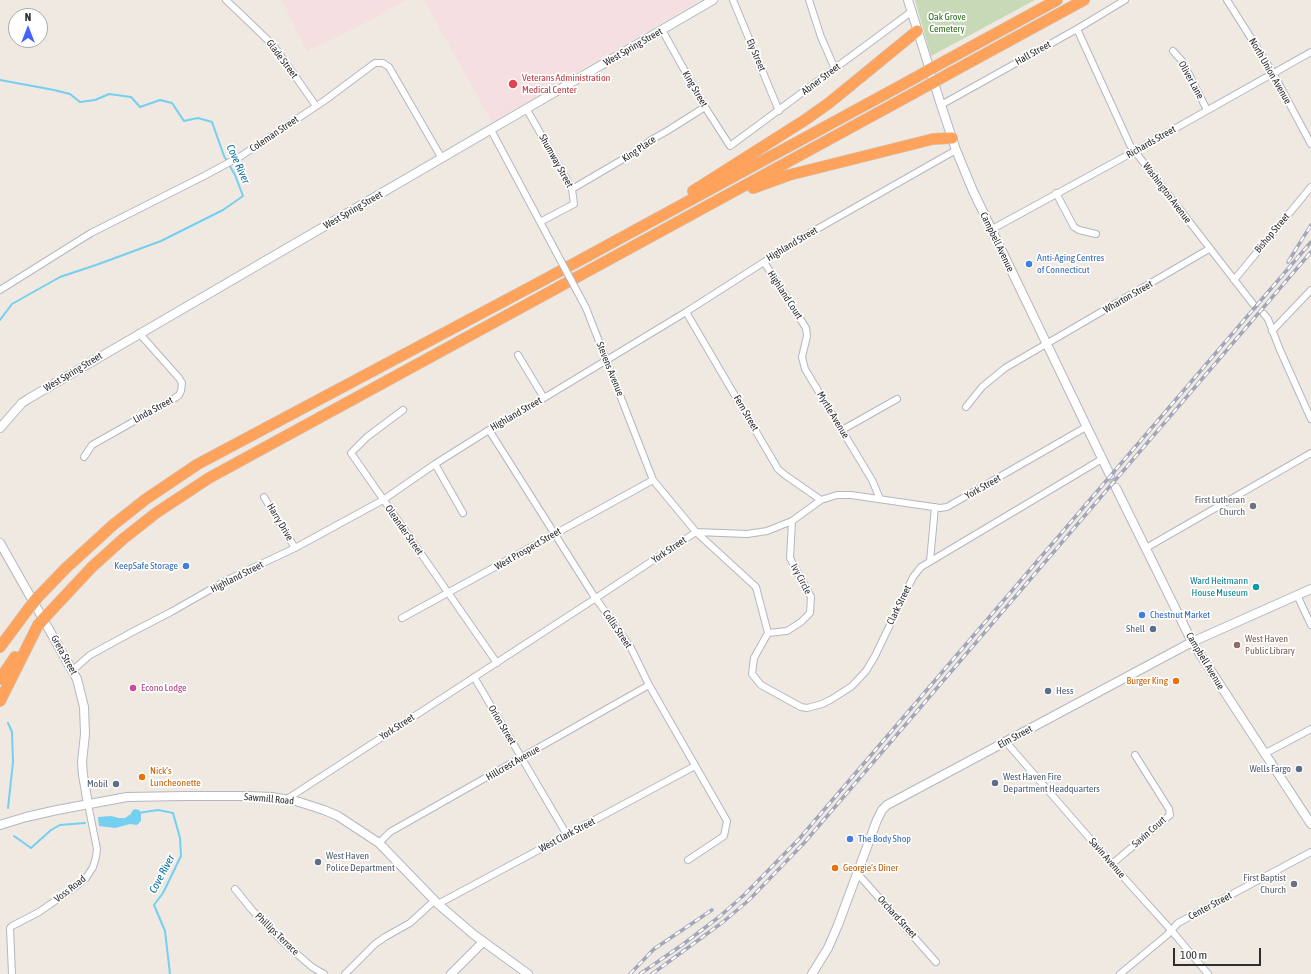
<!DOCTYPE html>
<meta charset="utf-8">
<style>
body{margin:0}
#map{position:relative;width:1311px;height:974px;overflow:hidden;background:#efe9e1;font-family:"Asap Condensed",sans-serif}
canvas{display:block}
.north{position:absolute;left:8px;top:8px;width:40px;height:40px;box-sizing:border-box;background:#fff;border:1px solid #ababab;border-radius:50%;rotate:0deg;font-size:11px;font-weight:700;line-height:16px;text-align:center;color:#2e2e2e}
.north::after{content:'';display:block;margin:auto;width:14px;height:18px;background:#4264fb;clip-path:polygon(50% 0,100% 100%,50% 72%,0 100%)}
.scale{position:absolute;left:1173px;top:948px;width:88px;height:18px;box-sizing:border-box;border:2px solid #2e2e2e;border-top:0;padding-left:5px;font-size:12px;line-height:14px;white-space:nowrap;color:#2e2e2e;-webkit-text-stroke:3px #fff;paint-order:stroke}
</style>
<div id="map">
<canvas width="1311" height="974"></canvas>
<div class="north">N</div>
<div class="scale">100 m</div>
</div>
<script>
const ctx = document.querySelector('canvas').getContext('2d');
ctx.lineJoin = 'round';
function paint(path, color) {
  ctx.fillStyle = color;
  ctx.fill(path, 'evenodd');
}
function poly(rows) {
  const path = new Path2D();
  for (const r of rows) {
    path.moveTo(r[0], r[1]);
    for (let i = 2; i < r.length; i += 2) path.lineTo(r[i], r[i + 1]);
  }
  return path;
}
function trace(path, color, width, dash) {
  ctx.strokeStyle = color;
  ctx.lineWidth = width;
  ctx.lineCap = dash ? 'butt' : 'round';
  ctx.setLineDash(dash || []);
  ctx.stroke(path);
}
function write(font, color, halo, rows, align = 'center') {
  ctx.font = font + ' "Asap Condensed",sans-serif';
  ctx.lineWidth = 3.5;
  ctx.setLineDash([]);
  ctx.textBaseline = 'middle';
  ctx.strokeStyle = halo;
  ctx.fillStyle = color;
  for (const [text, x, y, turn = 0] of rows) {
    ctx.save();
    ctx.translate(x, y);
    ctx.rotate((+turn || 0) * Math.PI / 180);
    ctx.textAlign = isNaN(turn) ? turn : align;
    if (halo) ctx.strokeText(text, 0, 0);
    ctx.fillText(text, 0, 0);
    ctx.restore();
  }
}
paint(poly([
 [282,0,406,0,373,19,307,51],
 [424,0,700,0,492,122]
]), '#f5dfe0');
paint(poly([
 [915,0,1035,0,931,56]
]), '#c8d9b8');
paint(poly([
 [135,809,139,810,141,814,141,821,137,825,130,824,115,828,99,826,98,817,111,816,119,818,125,818,131,814,132,811]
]), '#75cff0');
trace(poly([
 [0,80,54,90,70,94,80,102,95,100,109,94,131,97,140,107,160,100,172,103,184,121,198,118,212,122,224,156,235,175,243,196,223,210,161,241,96,265,60,277,12,304,0,320],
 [8,808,13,762,12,732,8,723],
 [138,813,158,810,173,813,180,838,181,856,163,893,154,905,165,931,170,974],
 [14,836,31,848,51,830,60,825,85,823]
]), '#75cff0', 2);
trace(poly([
 [1253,304,1264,314]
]), '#c8c4bd', 6, [6, 3]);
trace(poly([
 [1110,475,1116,488]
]), '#c8c4bd', 8, [8, 4]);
const street = poly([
 [226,0,245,18,274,46,316,106],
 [733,0,779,111],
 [809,0,821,37,835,69],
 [1227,0,1273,73,1311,144],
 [1077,29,1130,145,1253,304],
 [662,30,705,107,730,146,911,12],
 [1173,51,1183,62,1207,110],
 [941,105,1077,29,1125,0],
 [526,108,572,189,574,204,540,222],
 [491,130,555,250],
 [572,189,637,151,651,140,667,131,705,107],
 [1056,193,1074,227,1079,230,1096,234],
 [990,229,996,227,1135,151,1311,52],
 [764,262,806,328,807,336,802,357,805,369,872,480,880,499],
 [1234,280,1311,187],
 [0,290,91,233,204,176,241,156,324,101,375,63,383,63,389,67,441,157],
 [586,308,653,480,696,532,756,587,768,633,787,631,801,622,810,613,811,597,790,558,792,521],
 [686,312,778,469,785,475,821,500],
 [1264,314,1268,319,1280,350,1311,419],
 [1272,331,1311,290],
 [518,355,544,398],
 [966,407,982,387,1005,368,1209,249],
 [403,410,367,437,351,453,497,663],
 [489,430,592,593,631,648,649,685,727,821,724,836,688,860],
 [842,430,897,399],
 [84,457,92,445,175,398,179,395,181,391,182,383,179,378,139,333],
 [435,464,463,513],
 [264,497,295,548],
 [1146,548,1311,453],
 [930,561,935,507],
 [1297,595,1311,625],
 [402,618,653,480],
 [768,633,754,658,752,674,761,685,801,707,807,708,822,704,832,699,852,686,866,671,875,656,913,577,921,567,1102,459],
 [73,670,90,655,136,630,171,612,227,580,295,548,383,500,435,464,489,430,544,398,686,312,803,237,956,150],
 [474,677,567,835],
 [1006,742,1125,879,1171,930,1208,974],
 [1264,754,1311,729],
 [287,799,596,598,696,532,747,534,767,531,792,521,821,500,837,495,851,495,940,508,947,507,1086,427],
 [379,843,390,832,649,685],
 [1112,864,1170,815,1169,809,1135,755],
 [857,873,936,962],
 [235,889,252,910,282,941,312,967,324,974],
 [438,904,695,766],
 [12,974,10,928,12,926,39,912,75,887,86,878,93,867,96,857,97,849,88,804],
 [345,974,375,944,385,937,410,923,434,901],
 [1120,974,1167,935,1178,923,1311,852]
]);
const secondary = poly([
 [908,0,941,105,956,150,973,191,1110,475],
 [0,428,22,403,28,399,713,0],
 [1116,488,1192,642,1311,824],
 [0,543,77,679,84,707,85,734,82,762,83,775,88,804],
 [0,825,26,817,57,810,127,797,184,796,249,796,272,797,296,801,324,810,338,816,379,843,438,904,473,934,528,974],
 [451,974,483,942],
 [812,974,828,948,838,925,877,820,882,810,887,805,1192,642,1311,589]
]);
const highway = poly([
 [947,60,1057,0],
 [952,72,1084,0],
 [753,188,789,175,933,139,952,138],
 [693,191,805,120,829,103,917,31],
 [38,597,66,568,113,525,146,499,198,464,540,282,911,80],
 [48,614,92,567,123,539,156,513,209,478,914,93],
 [0,647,29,608],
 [0,679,15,657],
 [0,701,38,625]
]);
trace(street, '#b4b7c1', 8);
trace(secondary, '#b4b7c1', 10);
trace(highway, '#c9c9c9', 12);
trace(street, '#fff', 6);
trace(secondary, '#fff', 8);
trace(highway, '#ffa35c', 11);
const rail = poly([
 [1288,262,1311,225],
 [630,974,654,949,712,910],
 [640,974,682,945,719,917,744,895,799,839,1311,242],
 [652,974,723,922,749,900,804,843,1311,252]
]);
trace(rail, '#a3a6b8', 3.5);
trace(rail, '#fff', 2, [6]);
const streetBridge = poly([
 [555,250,586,308]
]);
const highwayBridge = poly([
 [911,80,947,60],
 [914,93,952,72],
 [29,608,38,597],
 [38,625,48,614]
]);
trace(streetBridge, '#b4b7c1', 8, []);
trace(highwayBridge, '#c9c9c9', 12, []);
trace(streetBridge, '#fff', 6);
trace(highwayBridge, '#ffa35c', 11);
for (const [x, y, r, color] of [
 [513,84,5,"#e0444e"],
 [1029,264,4,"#3f7fe0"],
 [1253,506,4,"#6b7280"],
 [186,566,4,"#3f7fe0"],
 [1256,587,4,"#0f9aa8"],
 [1142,615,4,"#3f7fe0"],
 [1153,629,4,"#5c6f8a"],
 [1237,645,4,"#8d6e63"],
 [1176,681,4,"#e8710a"],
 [133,688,4,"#d1479c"],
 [1048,691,4,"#5c6f8a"],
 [1299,769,4,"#5c6f8a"],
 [142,777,4,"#e8710a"],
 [995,783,4,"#5c6f8a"],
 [116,784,4,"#5c6f8a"],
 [850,839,4,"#3f7fe0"],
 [318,862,4,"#5c6f8a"],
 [835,868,4,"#e8710a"],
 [1294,884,4,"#6b7280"]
]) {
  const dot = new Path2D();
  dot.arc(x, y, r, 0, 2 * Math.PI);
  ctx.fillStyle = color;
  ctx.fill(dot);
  trace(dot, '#fff', 1.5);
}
write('10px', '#2c6e1b', '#fff', [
 ["Oak Grove",947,17],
 ["Cemetery",947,29]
]);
write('10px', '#2e2e2e', '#fff', [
 ["West Spring Street",633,47,-30],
 ["Hall Street",1033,53,-29],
 ["Ely Street",756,55,67],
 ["Glade Street",282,59,53],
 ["North Union Avenue",1270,71,60],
 ["Abner Street",821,79,-37],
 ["Oliver Lane",1191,80,61],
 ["King Street",695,89,60],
 ["Coleman Street",274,134,-34],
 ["Richards Street",1151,142,-30],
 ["King Place",639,149,-34],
 ["Shumway Street",556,161,61],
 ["Washington Avenue",1167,193,53],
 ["West Spring Street",353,210,-30],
 ["Bishop Street",1272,233,-50],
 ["Campbell Avenue",997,242,64],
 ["Highland Street",792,244,-31],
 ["Highland Court",785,295,57],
 ["Wharton Street",1128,297,-30],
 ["Stevens Avenue",610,369,68],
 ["West Spring Street",73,372,-31],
 ["Linda Street",153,410,-29],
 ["Fern Street",746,413,60],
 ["Highland Street",516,414,-30],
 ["Myrtle Avenue",833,415,59],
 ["York Street",983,487,-30],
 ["Harry Drive",280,522,59],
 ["Oleander Street",404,530,55],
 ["West Prospect Street",528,549,-30],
 ["York Street",669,550,-34],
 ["Highland Street",237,577,-27],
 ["Ivy Circle",801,579,62],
 ["Clark Street",899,605,-64],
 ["Collis Street",617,629,56],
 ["Greta Street",64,655,61],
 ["Campbell Avenue",1205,661,59],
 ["Orion Street",502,725,59],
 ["York Street",397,727,-33],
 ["Elm Street",1015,737,-28],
 ["Hillcrest Avenue",513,763,-30],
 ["Sawmill Road",269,799,5],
 ["Savin Court",1149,832,-41],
 ["West Clark Street",567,835,-28],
 ["Savin Avenue",1107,858,49],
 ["Voss Road",70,889,-38],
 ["Center Street",1210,906,-28],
 ["Orchard Street",897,917,48],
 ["Phillips Terrace",277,934,44]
]);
write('10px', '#be3a42', '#fff', [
 ["Veterans Administration",522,78],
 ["Medical Center",522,90]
], 'left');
write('10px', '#366cbe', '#fff', [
 ["Anti-Aging Centres",1037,258],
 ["of Connecticut",1037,270],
 ["KeepSafe Storage",178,566,"right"],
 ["Chestnut Market",1150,615],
 ["The Body Shop",858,839]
], 'left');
write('10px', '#5b616d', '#fff', [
 ["First Lutheran",1245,500],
 ["Church",1245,512],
 ["First Baptist",1286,878],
 ["Church",1286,890]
], 'right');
write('10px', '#0d838f', '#fff', [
 ["Ward Heitmann",1248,581],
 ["House Museum",1248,593]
], 'right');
write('10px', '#4e5e75', '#fff', [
 ["Shell",1145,629],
 ["Hess",1056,691,"left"],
 ["Wells Fargo",1291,769],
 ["West Haven Fire",1003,777,"left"],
 ["Department Headquarters",1003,789,"left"],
 ["Mobil",108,784],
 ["West Haven",326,856,"left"],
 ["Police Department",326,868,"left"]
], 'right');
write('10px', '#785e54', '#fff', [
 ["West Haven",1245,639],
 ["Public Library",1245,651]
], 'left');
write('10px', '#c56008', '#fff', [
 ["Burger King",1168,681,"right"],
 ["Nick’s",150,771],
 ["Luncheonette",150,783],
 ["Georgie’s Diner",843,868]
], 'left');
write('10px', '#b23c85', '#fff', [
 ["Econo Lodge",141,688]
], 'left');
write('italic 11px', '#0d6fa3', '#fff', [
 ["Cove River",238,164,66],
 ["Cove River",162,874,-62]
]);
</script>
